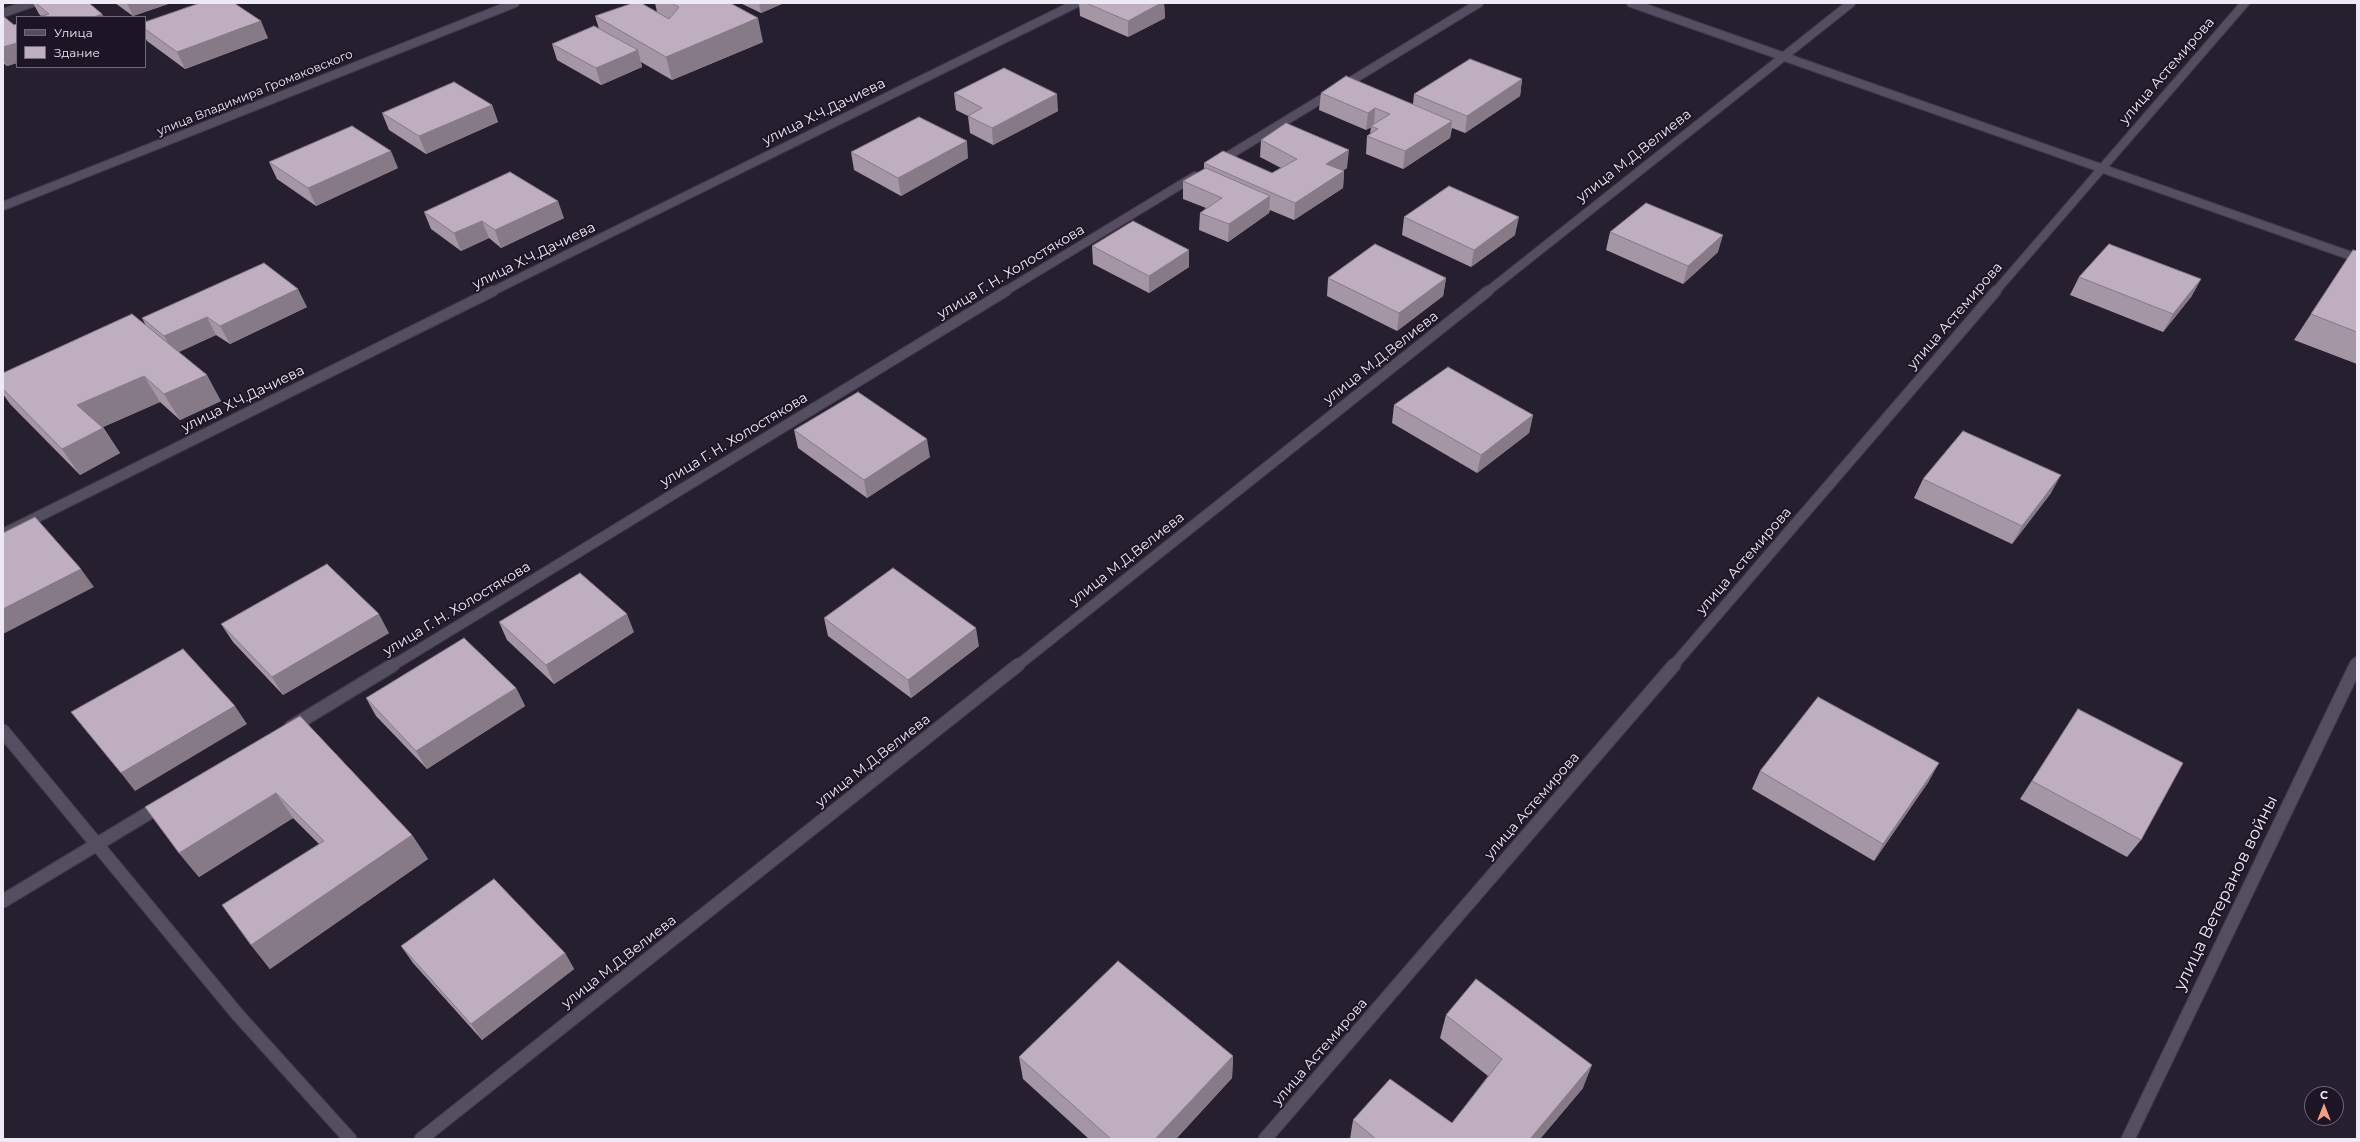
<!DOCTYPE html>
<meta charset="utf-8">
<style>
body{margin:0}
#map{position:relative;width:2360px;height:1142px;overflow:hidden;background:#261f2f;font-family:Montserrat,sans-serif}
canvas{display:block}
.frame{position:absolute;inset:0;border:4px solid #eeeaf5;pointer-events:none}
.legend{position:absolute;left:16px;top:16px;width:130px;height:52px;box-sizing:border-box;background:#1d1525;border:1px solid #716a78;margin:0;padding:5px 7px;list-style:none;font-size:12px;color:#eeeaf5}
.legend li{display:flex;align-items:center;gap:8px;height:20px}
.legend b{width:20px;border:1px solid #716a78}
.north{position:absolute;left:2304px;top:1086px;width:40px;height:40px;box-sizing:border-box;background:#1d1525;border:1px solid #716a78;border-radius:50%;rotate:0deg;font-size:11px;font-weight:700;line-height:16px;text-align:center;color:#eeeaf5}
.north::after{content:'';display:block;margin:auto;width:14px;height:18px;background:#f39f84;clip-path:polygon(50% 0,100% 100%,50% 72%,0 100%)}
</style>
<div id="map">
<canvas width="2360" height="1142"></canvas>
<div class="frame"></div>
<ul class="legend">
<li><b style="height:5px;background:#554d60"></b>Улица</li>
<li><b style="height:11px;background:#bfaec0"></b>Здание</li>
</ul>
<div class="north">С</div>
</div>
<script>
const ctx = document.querySelector('canvas').getContext('2d');
ctx.lineJoin = 'round';
function poly(rows) {
  const path = new Path2D();
  for (const r of rows) {
    path.moveTo(r[0], r[1]);
    for (let i = 2; i < r.length; i += 2) path.lineTo(r[i], r[i + 1]);
  }
  return path;
}
function trace(path, color, width, dash) {
  ctx.strokeStyle = color;
  ctx.lineWidth = width;
  ctx.lineCap = dash ? 'butt' : 'round';
  ctx.setLineDash(dash || []);
  ctx.stroke(path);
}
function paint(path, color) {
  ctx.fillStyle = color;
  ctx.fill(path, 'evenodd');
}
function write(font, color, halo, rows, align = 'center') {
  ctx.font = font + ' Montserrat,sans-serif';
  ctx.lineWidth = 4;
  ctx.setLineDash([]);
  ctx.textBaseline = 'middle';
  ctx.strokeStyle = halo;
  ctx.fillStyle = color;
  for (const [text, x, y, turn = 0] of rows) {
    ctx.save();
    ctx.translate(x, y);
    ctx.rotate((+turn || 0) * Math.PI / 180);
    ctx.textAlign = isNaN(turn) ? turn : align;
    if (halo) ctx.strokeText(text, 0, 0);
    ctx.fillText(text, 0, 0);
    ctx.restore();
  }
}
const minorFar2 = poly([
 [1631,3,2357,258],
 [3,13,32,3],
 [1218,162,1479,3],
 [3,206,515,3],
 [491,292,1077,3],
 [1004,292,1195,176],
 [1487,292,1851,3],
 [1995,292,2245,3]
]);
const minorFar1 = poly([
 [3,534,493,291],
 [392,666,1006,291],
 [1017,666,1488,291],
 [1673,666,1996,291],
 [2355,666,2357,662]
]);
const minor = poly([
 [291,727,393,665],
 [3,731,238,1015,350,1139],
 [3,901,162,805],
 [421,1139,1018,665],
 [1265,1139,1674,665],
 [2128,1139,2356,665]
]);
trace(minorFar2, '#403a48', 10);
trace(minorFar1, '#403a48', 12);
trace(minor, '#403a48', 15);
trace(minorFar2, '#554d60', 8);
trace(minorFar1, '#554d60', 10);
trace(minor, '#554d60', 13);
paint(poly([
 [33,3,89,3,41,16,39,14],
 [115,3,171,3,133,16],
 [655,3,730,3,763,42,672,80,641,62,642,67,601,85,557,60,552,44,599,29,595,16,657,12],
 [740,3,784,3,761,13],
 [1079,3,1164,3,1165,18,1128,37,1080,16],
 [3,16,14,25,17,24,17,63,7,66,3,63],
 [145,22,268,38,185,69,147,41,145,37],
 [1522,79,1520,96,1465,133,1452,128,1450,138,1403,169,1366,154,1367,136,1370,134,1371,127,1366,130,1319,110,1321,93,1413,104,1414,94],
 [954,93,1058,111,993,145,970,133,968,116,956,110],
 [492,105,498,122,426,154,389,130,382,113],
 [1261,140,1347,168,1343,170,1344,171,1343,188,1294,220,1270,210,1269,213,1228,242,1199,230,1200,213,1206,208,1183,199,1183,181,1204,169,1204,163,1272,173,1281,168,1260,157],
 [851,152,968,158,901,196,854,170],
 [269,162,398,168,316,206,277,179],
 [424,212,564,218,501,248,489,238,461,251,431,229],
 [1404,217,1515,235,1471,267,1402,235],
 [1610,232,1718,252,1683,284,1606,250],
 [1092,246,1189,250,1189,267,1149,293,1093,264],
 [2357,251,2357,364,2294,340,2311,314],
 [2079,277,2201,279,2191,297,2163,332,2070,295],
 [1328,278,1446,278,1443,296,1397,331,1327,296],
 [307,307,230,344,216,335,178,352,221,401,180,420,160,402,103,427,120,453,80,475,10,404,3,394,3,373,146,326,142,318],
 [1394,405,1533,415,1529,433,1477,473,1392,423],
 [794,430,930,457,867,498,798,448],
 [1923,479,2051,493,2012,544,1914,498],
 [824,618,979,646,911,698,828,636],
 [499,622,634,632,554,684,507,640],
 [221,624,389,633,283,695,233,642],
 [516,688,525,706,427,769,376,716,366,698],
 [2078,709,2141,840,2127,857,2020,799],
 [300,716,412,835,428,859,270,969,251,945,319,844,293,818,199,877,179,853],
 [1760,771,1929,781,1874,861,1752,789],
 [401,946,565,953,574,969,482,1040,413,963],
 [1446,1015,1583,1088,1540,1139,1350,1139,1353,1120,1452,1123,1488,1076,1440,1038],
 [1233,1056,1232,1078,1176,1139,1089,1139,1023,1079,1019,1057]
]), '#a496a5');
paint(poly([
 [127,3,171,3,133,16],
 [759,3,784,3,761,13],
 [1161,3,1164,3,1165,18,1128,37,1128,21],
 [102,14,104,17,94,17],
 [758,18,763,42,672,80,666,57],
 [261,21,268,38,185,69,177,52],
 [17,43,17,63,7,66,3,60,3,47],
 [638,50,642,67,601,85,596,68],
 [1522,79,1520,96,1465,133,1467,116],
 [1057,94,1058,111,993,145,992,128],
 [492,105,498,122,426,154,419,136],
 [1375,108,1374,126,1366,130,1368,113],
 [1452,121,1450,138,1403,169,1405,151],
 [967,141,968,158,901,196,898,178],
 [1349,150,1347,168,1325,182,1326,164],
 [391,151,398,168,316,206,308,188],
 [1344,171,1343,188,1294,220,1295,203],
 [1270,196,1269,213,1228,242,1229,224],
 [558,201,564,218,501,248,495,230],
 [1519,217,1515,235,1471,267,1474,250],
 [482,221,489,238,461,251,454,233],
 [1723,235,1718,252,1683,284,1688,266],
 [1189,250,1189,267,1149,293,1149,276],
 [1446,278,1443,296,1397,331,1399,313],
 [2201,279,2191,297,2163,332,2173,314],
 [298,289,307,307,230,344,220,326],
 [207,317,216,335,175,354,164,336],
 [207,375,221,401,180,420,164,394],
 [144,376,160,402,94,431,77,405],
 [1533,415,1529,433,1477,473,1481,455],
 [103,428,120,453,80,475,62,449],
 [927,439,930,457,867,498,864,480],
 [2061,475,2051,493,2012,544,2022,526],
 [81,569,94,587,3,634,3,609],
 [379,614,389,633,283,695,272,677],
 [627,614,634,632,554,684,546,665],
 [976,628,979,646,911,698,908,680],
 [516,688,525,706,427,769,416,751],
 [235,706,247,724,135,791,121,773],
 [1939,763,1929,781,1874,861,1883,844],
 [276,793,293,818,199,877,179,853],
 [412,835,428,859,270,969,251,945],
 [565,953,574,969,482,1040,471,1024],
 [1233,1056,1232,1078,1176,1139,1155,1139],
 [1592,1065,1583,1088,1540,1139,1530,1139]
]), '#867a86');
const building = poly([
 [36,3,89,3,102,14,94,17,39,17,49,14,36,3],
 [200,3,234,3,261,21,177,52,145,29,145,22,200,3],
 [633,3,641,3,669,19,679,7,671,3,730,3,758,18,666,57,595,16,633,3],
 [1086,3,1161,3,1128,21,1086,3],
 [3,16,14,25,17,24,17,43,3,47,3,16],
 [594,26,638,50,596,68,552,44,594,26],
 [1470,59,1522,79,1467,116,1414,94,1470,59],
 [1004,68,1057,94,992,128,968,116,982,108,954,93,1004,68],
 [1346,76,1452,121,1405,151,1367,136,1378,129,1371,126,1390,114,1375,108,1368,113,1321,93,1346,76],
 [454,82,492,105,419,136,382,113,454,82],
 [919,117,967,141,898,178,851,152,919,117],
 [1286,123,1349,150,1326,164,1344,171,1295,203,1204,163,1223,151,1272,173,1297,159,1261,140,1286,123],
 [352,126,391,151,308,188,269,162,352,126],
 [1206,168,1270,196,1229,224,1200,213,1222,198,1183,181,1206,168],
 [510,172,558,201,495,230,482,221,454,233,424,212,510,172],
 [1449,186,1519,217,1474,250,1404,217,1449,186],
 [1646,203,1723,235,1688,266,1610,232,1646,203],
 [1133,221,1189,250,1149,276,1092,246,1133,221],
 [1375,244,1446,278,1399,313,1328,278,1375,244],
 [2109,244,2201,279,2173,314,2079,277,2109,244],
 [2353,250,2357,251,2357,332,2311,314,2353,250],
 [264,263,298,289,220,326,207,317,164,336,142,318,264,263],
 [132,314,207,375,164,394,144,376,77,405,103,428,62,449,3,389,3,373,132,314],
 [1448,367,1533,415,1481,455,1394,405,1448,367],
 [858,392,927,439,864,480,794,430,858,392],
 [1963,431,2061,475,2022,526,1923,479,1963,431],
 [35,517,81,569,3,609,3,533,35,517],
 [327,564,379,614,272,677,221,624,327,564],
 [893,568,976,628,908,680,824,618,893,568],
 [580,573,627,614,546,665,499,622,580,573],
 [464,638,516,688,416,751,366,698,464,638],
 [183,649,235,706,121,773,71,712,183,649],
 [1818,697,1939,763,1883,844,1760,771,1818,697],
 [2078,709,2183,763,2141,840,2032,781,2078,709],
 [300,716,412,835,251,945,222,905,324,841,276,793,179,853,145,807,300,716],
 [494,879,565,953,471,1024,401,946,494,879],
 [1118,961,1233,1056,1155,1139,1111,1139,1019,1057,1118,961],
 [1476,979,1592,1065,1530,1139,1376,1139,1353,1120,1390,1079,1452,1123,1502,1059,1446,1015,1476,979]
]);
paint(building, '#bfaec0');
trace(building, '#867a86', 1);
write('12px', '#eeeaf5', '#1d1525', [
 ["улица Владимира Громаковского",255,93,-22]
]);
write('14px', '#eeeaf5', '#1d1525', [
 ["улица Астемирова",2167,71,-49],
 ["улица Х.Ч.Дачиева",824,112,-26],
 ["улица М.Д.Велиева",1634,156,-38],
 ["улица Х.Ч.Дачиева",534,256,-26],
 ["улица Г. Н. Холостякова",1011,272,-31],
 ["улица Астемирова",1955,316,-49],
 ["улица М.Д.Велиева",1381,358,-38],
 ["улица Х.Ч.Дачиева",243,399,-26],
 ["улица Г. Н. Холостякова",734,440,-31],
 ["улица М.Д.Велиева",1127,559,-38],
 ["улица Астемирова",1744,561,-49],
 ["улица Г. Н. Холостякова",457,609,-31],
 ["улица М.Д.Велиева",873,761,-38],
 ["улица Астемирова",1532,806,-49],
 ["улица М.Д.Велиева",619,962,-38],
 ["улица Астемирова",1320,1052,-49]
]);
write('17px', '#eeeaf5', '#1d1525', [
 ["улица Ветеранов войны",2226,893,-64]
]);
</script>
